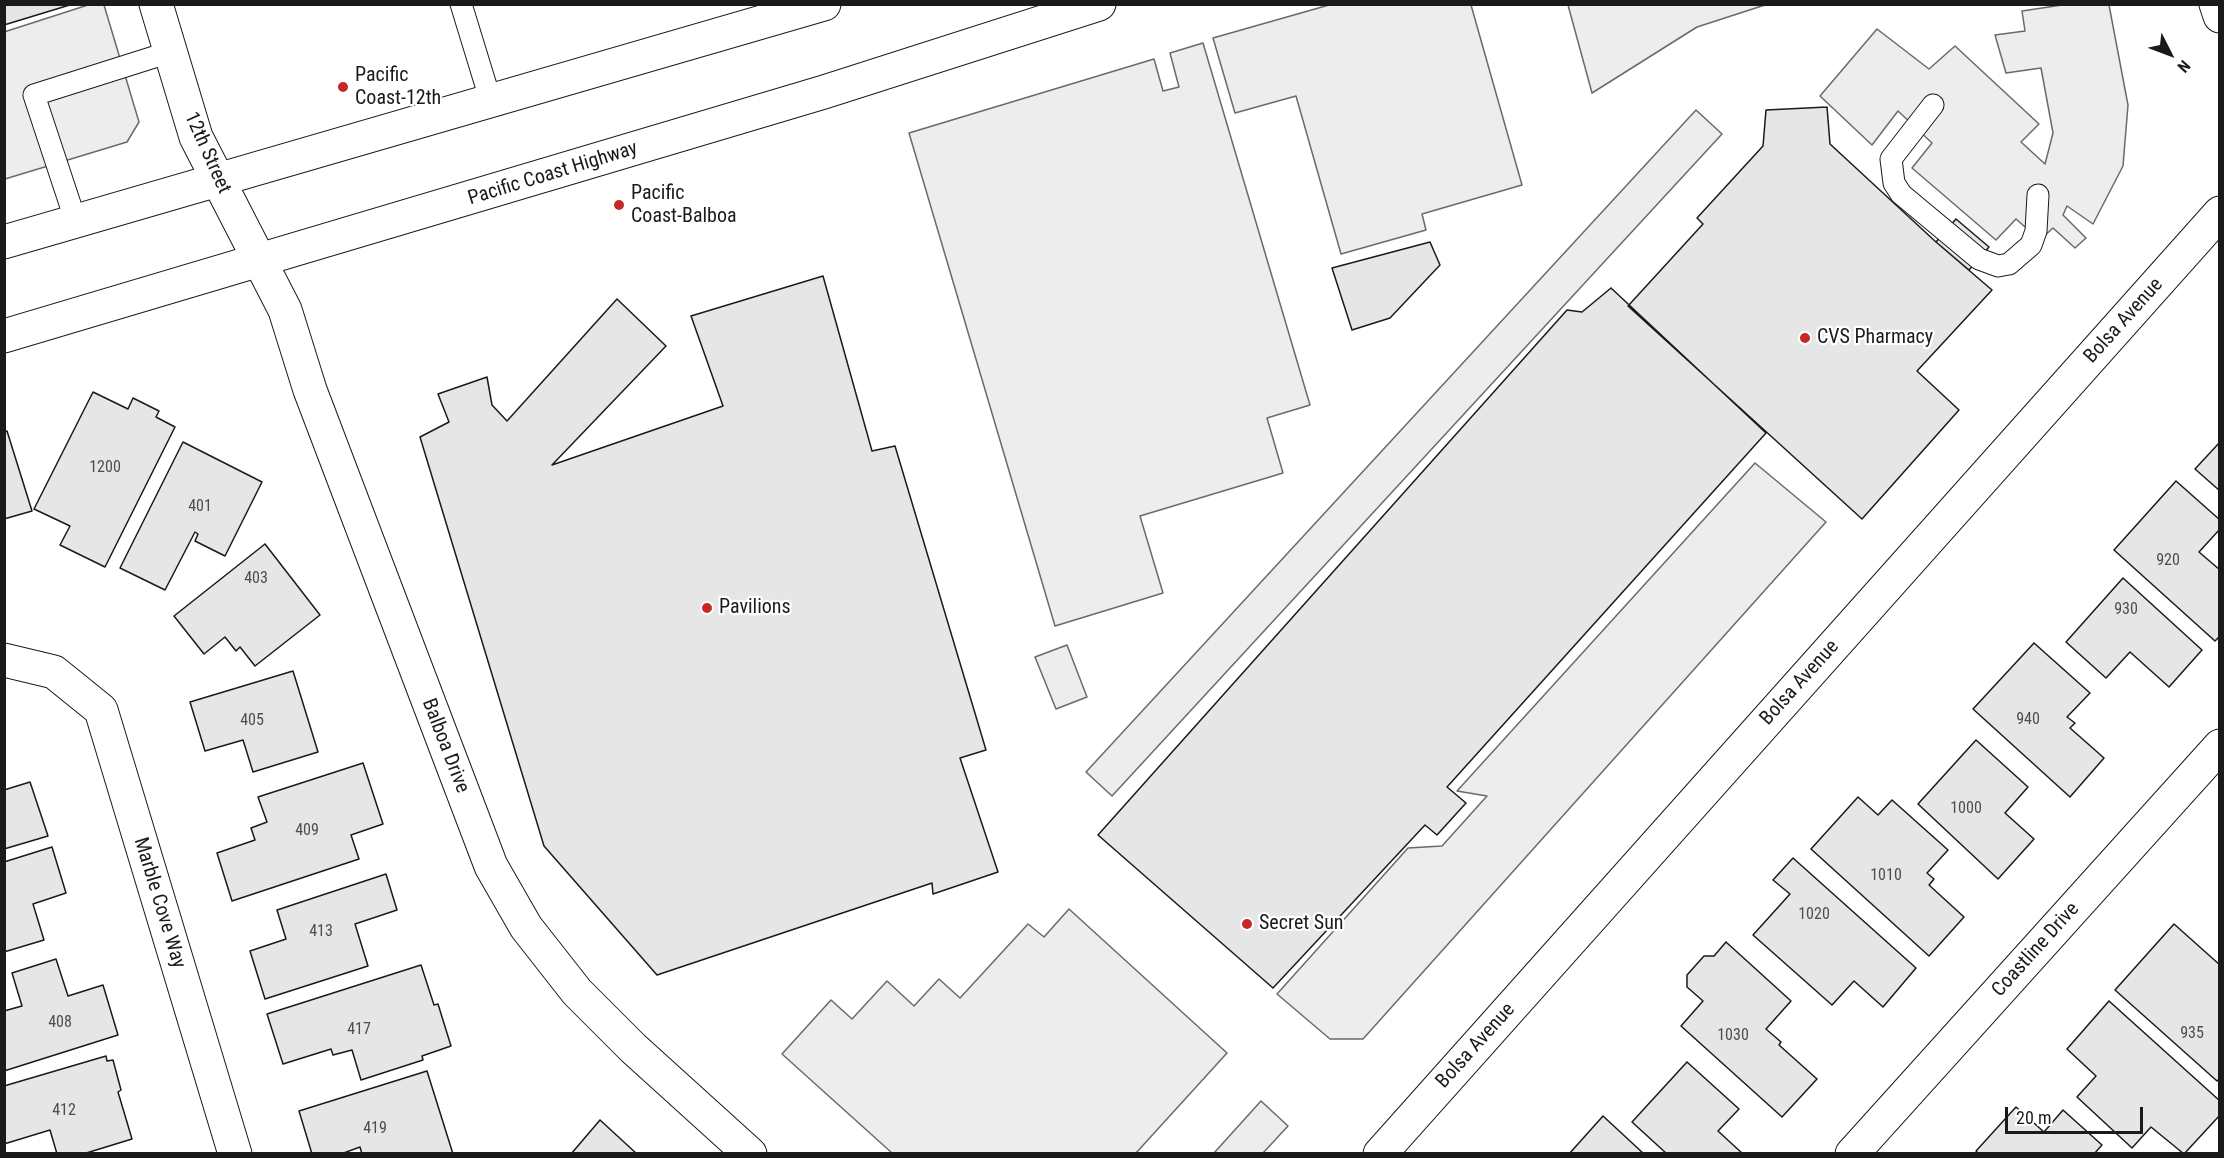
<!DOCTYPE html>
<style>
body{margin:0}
#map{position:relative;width:2224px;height:1158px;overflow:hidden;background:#fff;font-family:"Roboto Condensed",sans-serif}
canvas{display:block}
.frame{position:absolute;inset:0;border:6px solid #1a1a1a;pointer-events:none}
.north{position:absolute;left:2140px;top:24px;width:60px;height:60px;-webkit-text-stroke:4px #fff;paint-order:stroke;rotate:132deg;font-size:16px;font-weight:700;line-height:24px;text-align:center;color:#1a1a1a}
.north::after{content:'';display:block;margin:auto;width:21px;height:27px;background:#1a1a1a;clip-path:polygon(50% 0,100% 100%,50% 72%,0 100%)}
.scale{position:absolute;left:2005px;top:1107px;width:138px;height:27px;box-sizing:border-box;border:3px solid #1a1a1a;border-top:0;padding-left:8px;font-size:18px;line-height:21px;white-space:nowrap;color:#1a1a1a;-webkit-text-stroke:4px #fff;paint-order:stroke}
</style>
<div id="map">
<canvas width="2224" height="1158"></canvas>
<div class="frame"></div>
<div class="north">N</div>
<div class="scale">20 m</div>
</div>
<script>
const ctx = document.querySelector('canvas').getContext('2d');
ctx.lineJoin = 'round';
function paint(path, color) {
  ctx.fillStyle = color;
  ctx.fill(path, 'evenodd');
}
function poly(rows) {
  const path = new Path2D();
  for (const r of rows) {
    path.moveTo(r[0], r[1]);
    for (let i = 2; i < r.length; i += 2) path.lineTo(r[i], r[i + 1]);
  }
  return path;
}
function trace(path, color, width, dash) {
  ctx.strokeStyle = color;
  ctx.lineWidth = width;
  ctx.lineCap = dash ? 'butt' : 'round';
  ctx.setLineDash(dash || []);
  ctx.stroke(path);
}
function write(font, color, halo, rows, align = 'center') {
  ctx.font = font + ' "Roboto Condensed",sans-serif';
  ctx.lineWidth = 4.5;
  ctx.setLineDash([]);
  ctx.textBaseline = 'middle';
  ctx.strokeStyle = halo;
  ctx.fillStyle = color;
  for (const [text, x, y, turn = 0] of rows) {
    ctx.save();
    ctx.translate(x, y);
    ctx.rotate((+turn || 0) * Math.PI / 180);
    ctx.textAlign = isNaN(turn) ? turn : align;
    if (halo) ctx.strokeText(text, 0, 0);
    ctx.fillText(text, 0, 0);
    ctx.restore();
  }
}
const parking = poly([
 [88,5,104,5,139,122,127,142,5,179,4,32,88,5],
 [1329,5,1471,5,1522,185,1422,214,1426,230,1341,254,1296,96,1235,113,1213,38,1329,5],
 [1568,5,1568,4,1765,5,1697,27,1592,93,1568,5],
 [2062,5,2109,5,2128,105,2123,166,2093,224,2067,206,2063,215,2086,238,2075,248,2053,228,2040,240,2016,219,1996,240,1912,168,1932,143,1898,111,1872,145,1820,96,1877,29,1929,69,1955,46,2039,124,2021,142,2045,164,2053,133,2041,68,2006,73,1995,35,2025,31,2022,11,2062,5],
 [1203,43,1310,405,1267,418,1283,473,1140,516,1163,593,1055,626,909,133,1154,59,1163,91,1179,87,1170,53,1203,43],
 [1696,110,1722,134,1112,796,1086,772,1696,110],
 [1755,463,1826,522,1363,1039,1330,1039,1277,994,1408,848,1442,846,1487,796,1457,791,1755,463],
 [1067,645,1087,697,1056,709,1035,657,1067,645],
 [1069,909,1227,1053,1136,1153,892,1153,782,1054,831,1000,852,1019,887,981,914,1006,939,979,960,998,1028,924,1044,937,1069,909],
 [1261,1101,1288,1126,1263,1153,1214,1153,1261,1101]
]);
paint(parking, '#ededed');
trace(parking, '#6a6a6a', 1.5);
const building = poly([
 [4,4,73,4,4,25,4,4],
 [1827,107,1830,144,1936,242,1992,290,1917,371,1959,410,1862,519,1628,306,1703,224,1697,218,1763,146,1766,110,1827,107],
 [1956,219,1989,247,1969,270,1936,242,1956,219],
 [1430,242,1440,265,1390,318,1352,330,1332,268,1430,242],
 [823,276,872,451,895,446,986,750,960,758,998,872,933,894,932,883,657,975,544,846,420,437,449,422,438,394,487,377,492,405,507,421,617,299,666,346,552,465,723,406,691,316,823,276],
 [1611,288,1766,433,1447,787,1466,803,1437,835,1425,825,1273,988,1098,835,1567,310,1582,312,1611,288],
 [93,392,128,409,133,398,159,411,156,417,175,427,105,567,60,545,70,526,34,509,93,392],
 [7,431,32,511,4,519,4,432,7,431],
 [183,442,262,482,225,556,195,541,198,534,195,532,165,590,120,568,183,442],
 [2220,442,2220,491,2195,469,2220,442],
 [2176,481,2220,520,2220,529,2199,552,2220,570,2220,636,2215,641,2114,550,2176,481],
 [265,544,320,615,255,666,240,647,236,651,225,637,204,654,174,616,265,544],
 [2123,578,2202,650,2169,687,2130,652,2106,678,2066,642,2123,578],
 [2034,643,2090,693,2067,717,2075,723,2070,728,2104,758,2070,797,1973,709,2034,643],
 [293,671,318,752,253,772,243,740,205,751,190,702,293,671],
 [1976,740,2028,787,2005,813,2034,839,1998,879,1918,804,1976,740],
 [363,763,383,824,351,835,359,859,232,901,217,853,255,840,251,828,267,822,258,797,363,763],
 [30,782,48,836,4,849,4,790,30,782],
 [1858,797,1878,815,1892,800,1948,850,1927,873,1934,879,1929,885,1964,917,1929,956,1811,849,1858,797],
 [52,847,66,893,33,904,44,940,4,952,4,862,52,847],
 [1793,858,1916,968,1883,1007,1854,981,1832,1005,1753,935,1790,894,1773,880,1793,858],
 [386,874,397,910,355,924,368,966,265,999,250,951,286,939,277,910,386,874],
 [2174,924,2220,965,2220,1078,2217,1081,2115,990,2174,924],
 [1726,942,1791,1001,1766,1029,1781,1042,1779,1045,1817,1079,1782,1117,1681,1026,1703,1001,1687,987,1687,975,1704,956,1714,956,1726,942],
 [56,959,68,996,103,985,118,1035,4,1071,4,1011,22,1006,12,973,56,959],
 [421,965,434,1005,438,1004,451,1046,422,1056,423,1060,361,1080,352,1050,333,1055,331,1049,283,1064,267,1014,421,965],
 [2109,1001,2220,1101,2220,1115,2184,1154,2151,1127,2132,1148,2077,1097,2096,1076,2067,1049,2109,1001],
 [106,1056,107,1061,113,1060,121,1090,118,1092,132,1139,83,1154,57,1154,50,1130,4,1144,4,1086,106,1056],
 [1687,1062,1739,1109,1718,1131,1743,1154,1667,1154,1632,1122,1687,1062],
 [427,1071,453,1154,362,1154,360,1147,341,1154,312,1154,299,1111,427,1071],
 [2016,1107,2044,1132,2063,1110,2102,1145,2094,1154,1979,1154,1976,1151,2016,1107],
 [1603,1116,1644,1154,1569,1154,1603,1116],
 [600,1120,637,1154,571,1154,600,1120]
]);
paint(building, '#e6e6e6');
trace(building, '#1a1a1a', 1.5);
const lane = poly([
 [461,4,491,102],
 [1933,105,1891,159,1894,183,1901,194,1979,259,1998,266,2009,264,2031,245,2036,231,2038,195],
 [76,222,34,95,170,52]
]);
const street = poly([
 [4,660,54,672,101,710,235,1154],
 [1852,1154,2220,746]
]);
const secondary = poly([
 [156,4,196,137,285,310,310,390,491,866,526,927,577,992,633,1048,750,1154],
 [2216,4,2220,16],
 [1380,1154,2220,213]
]);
const highway = poly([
 [4,242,824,4],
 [4,336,824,92,1099,4]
]);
trace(lane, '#1a1a1a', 23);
trace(street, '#1a1a1a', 35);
trace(secondary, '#1a1a1a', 35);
trace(highway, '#1a1a1a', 35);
trace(lane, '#fff', 21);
trace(street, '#fff', 33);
trace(secondary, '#fff', 33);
trace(highway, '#fff', 33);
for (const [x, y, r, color] of [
 [343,87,6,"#c62828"],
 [619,205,6,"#c62828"],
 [1805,338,6,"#c62828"],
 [707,608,6,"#c62828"],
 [1247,924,6,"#c62828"]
]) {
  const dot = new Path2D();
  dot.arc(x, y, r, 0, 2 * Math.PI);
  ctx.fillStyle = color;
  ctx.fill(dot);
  trace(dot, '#fff', 2);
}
write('16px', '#4d4d4d', null, [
 ["1200",105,468],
 ["401",200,507],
 ["920",2168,561],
 ["403",256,579],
 ["930",2126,610],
 ["940",2028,720],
 ["405",252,721],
 ["1000",1966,809],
 ["409",307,831],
 ["1010",1886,876],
 ["1020",1814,915],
 ["413",321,932],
 ["408",60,1023],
 ["417",359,1030],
 ["935",2192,1034],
 ["1030",1733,1036],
 ["412",64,1111],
 ["419",375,1129]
]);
write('20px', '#1a1a1a', '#fff', [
 ["Pacific",355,76],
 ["Coast-12th",355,99],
 ["Pacific",631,194],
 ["Coast-Balboa",631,217],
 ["CVS Pharmacy",1817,338],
 ["Pavilions",719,608],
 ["Secret Sun",1259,924]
], 'left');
write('20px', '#1a1a1a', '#fff', [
 ["12th Street",207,153,66],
 ["Pacific Coast Highway",553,174,-17],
 ["Bolsa Avenue",2124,321,-48],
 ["Bolsa Avenue",1800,683,-48],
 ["Balboa Drive",445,746,69],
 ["Marble Cove Way",159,903,73],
 ["Coastline Drive",2036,950,-48],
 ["Bolsa Avenue",1476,1046,-48]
]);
</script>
